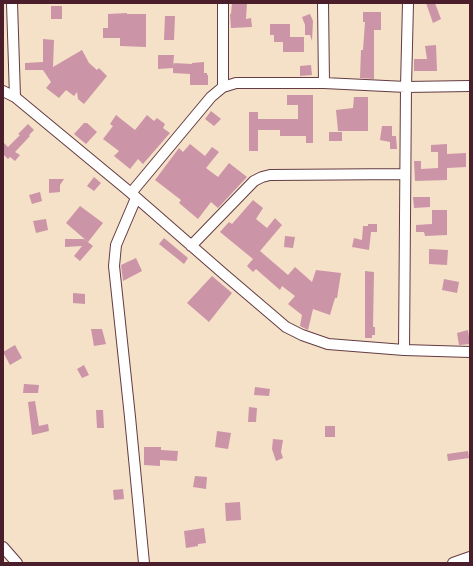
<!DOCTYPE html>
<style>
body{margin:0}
#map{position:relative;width:473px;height:566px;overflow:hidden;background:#f5e0c8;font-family:Delius,sans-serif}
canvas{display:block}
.frame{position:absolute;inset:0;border:4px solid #4a1f2b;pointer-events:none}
</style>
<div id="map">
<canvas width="473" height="566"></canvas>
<div class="frame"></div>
</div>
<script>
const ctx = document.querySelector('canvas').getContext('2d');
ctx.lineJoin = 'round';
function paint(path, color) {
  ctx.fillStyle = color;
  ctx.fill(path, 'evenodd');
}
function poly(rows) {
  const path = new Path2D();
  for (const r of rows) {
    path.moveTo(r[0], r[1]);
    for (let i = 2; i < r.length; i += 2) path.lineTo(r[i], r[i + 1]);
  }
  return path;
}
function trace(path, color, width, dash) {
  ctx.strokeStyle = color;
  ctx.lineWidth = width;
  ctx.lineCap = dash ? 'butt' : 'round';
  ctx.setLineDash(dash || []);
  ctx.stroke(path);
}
paint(poly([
 [232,3,247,3,246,19,251,18,252,27,231,28,230,14,231,14],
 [426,3,435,3,441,19,433,23],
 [51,6,62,6,62,19,51,19],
 [363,12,381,12,381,30,374,30,374,79,360,78,361,50,363,50,365,22,363,22],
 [127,13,127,14,146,14,146,47,120,46,120,38,103,38,103,28,108,28,108,14],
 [310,14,313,21,312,41,310,35,305,35,305,25,302,17],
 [165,16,175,16,174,40,164,40],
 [270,24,290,24,290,37,304,37,304,52,283,52,283,42,274,42,274,35,270,35],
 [43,39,54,40,53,67,82,50,89,63,97,70,99,68,107,76,84,104,78,99,77,92,74,96,66,90,59,98,46,88,51,82,43,70,25,70,25,63,43,62],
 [436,45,437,71,414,71,414,59,427,59,425,46],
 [158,55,174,55,173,67,173,63,192,64,192,63,204,62,204,73,207,73,207,75,208,75,208,85,190,85,190,74,173,73,173,68,158,69],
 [311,65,312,75,300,76,300,66],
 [287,95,313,95,313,143,306,143,306,136,280,136,280,130,258,130,258,151,249,151,249,112,258,112,258,119,298,119,298,105,287,105],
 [354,97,368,97,368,131,338,131,336,110,353,108],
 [211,111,221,119,214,126,205,119],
 [116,115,135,130,147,115,154,121,157,118,165,124,163,128,170,133,143,164,138,159,130,169,114,156,119,151,103,139,113,126,110,124],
 [84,123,87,123,97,132,86,144,74,134],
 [28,124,34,130,29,135,30,136,15,152,20,155,15,161,10,157,8,159,3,154,3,142,8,147,20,135,18,134],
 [382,126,392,126,392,136,396,136,397,149,390,149,390,142,380,140],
 [329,132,342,132,342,141,329,141],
 [190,144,205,156,212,147,219,152,206,168,218,177,229,163,247,177,218,208,211,202,198,219,179,203,181,200,155,180,179,148,183,152],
 [447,144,447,154,466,153,466,167,447,168,447,180,415,181,414,161,421,161,421,169,438,168,438,152,431,152,431,145],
 [94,177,101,183,94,191,87,186],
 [49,179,64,179,60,185,60,192,49,193],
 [40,192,42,201,32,204,29,195],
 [413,197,430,197,430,207,414,208],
 [253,200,263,208,256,219,267,228,275,218,282,225,260,251,288,275,295,267,312,282,316,270,341,273,337,298,335,298,330,315,313,309,308,330,300,326,302,315,288,304,295,296,282,286,280,290,256,269,253,272,247,266,253,259,220,232,229,222,232,224],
 [80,206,103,223,88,242,66,223],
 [432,210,447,210,447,235,425,236,424,232,416,232,416,225,432,224],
 [46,219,48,230,36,233,33,221],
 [368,224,377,224,377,232,371,232,369,250,352,247,354,238,362,240,363,226,368,226],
 [285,236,295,237,293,248,284,247],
 [164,238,188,258,184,264,159,244],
 [65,239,84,239,93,246,80,261,74,256,82,246,65,247],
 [429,249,448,250,447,265,429,264],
 [136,258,142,271,123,281,121,265],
 [365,271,374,272,373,327,375,327,375,335,372,335,372,338,365,338],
 [212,276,232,293,209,322,187,303],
 [444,279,459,282,457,293,442,290],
 [73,293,85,294,85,304,73,303],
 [91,329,102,329,106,344,94,346],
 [468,330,470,344,459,345,457,333],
 [15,345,22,358,10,365,3,352],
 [84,365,89,375,82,378,77,369],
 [24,384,39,385,38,393,23,393],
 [255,387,270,389,269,396,254,395],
 [35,401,39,426,48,424,49,431,32,435,28,402],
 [249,407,257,408,256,422,248,422],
 [96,410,103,410,104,428,97,428],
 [325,426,335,426,335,437,325,437],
 [217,431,231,433,228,449,215,447],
 [273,439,283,440,281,452,283,458,276,461,272,449],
 [144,447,161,447,161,450,178,451,177,461,160,460,160,466,144,465],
 [468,451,469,458,448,461,447,454],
 [195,476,207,477,206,489,193,487],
 [123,489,124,499,114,500,113,490],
 [240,502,241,520,226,521,225,503],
 [204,528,206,543,198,544,198,546,186,548,184,531]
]), '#cb94a7');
const minor = poly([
 [12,3,15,97],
 [223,3,223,87],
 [323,3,324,83],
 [3,91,15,97,131,193,225,275,286,327,302,335,328,344,404,350,470,352],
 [131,193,211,97,223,87,236,83,324,83,406,87,470,86],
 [136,198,116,245,114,266,130,417,144,563],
 [191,246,254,181,262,177,270,175,405,174],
 [404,350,406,87,408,3],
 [3,547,17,563],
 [453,563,470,557]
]);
trace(minor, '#643c43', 12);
trace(minor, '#fff', 10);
</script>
